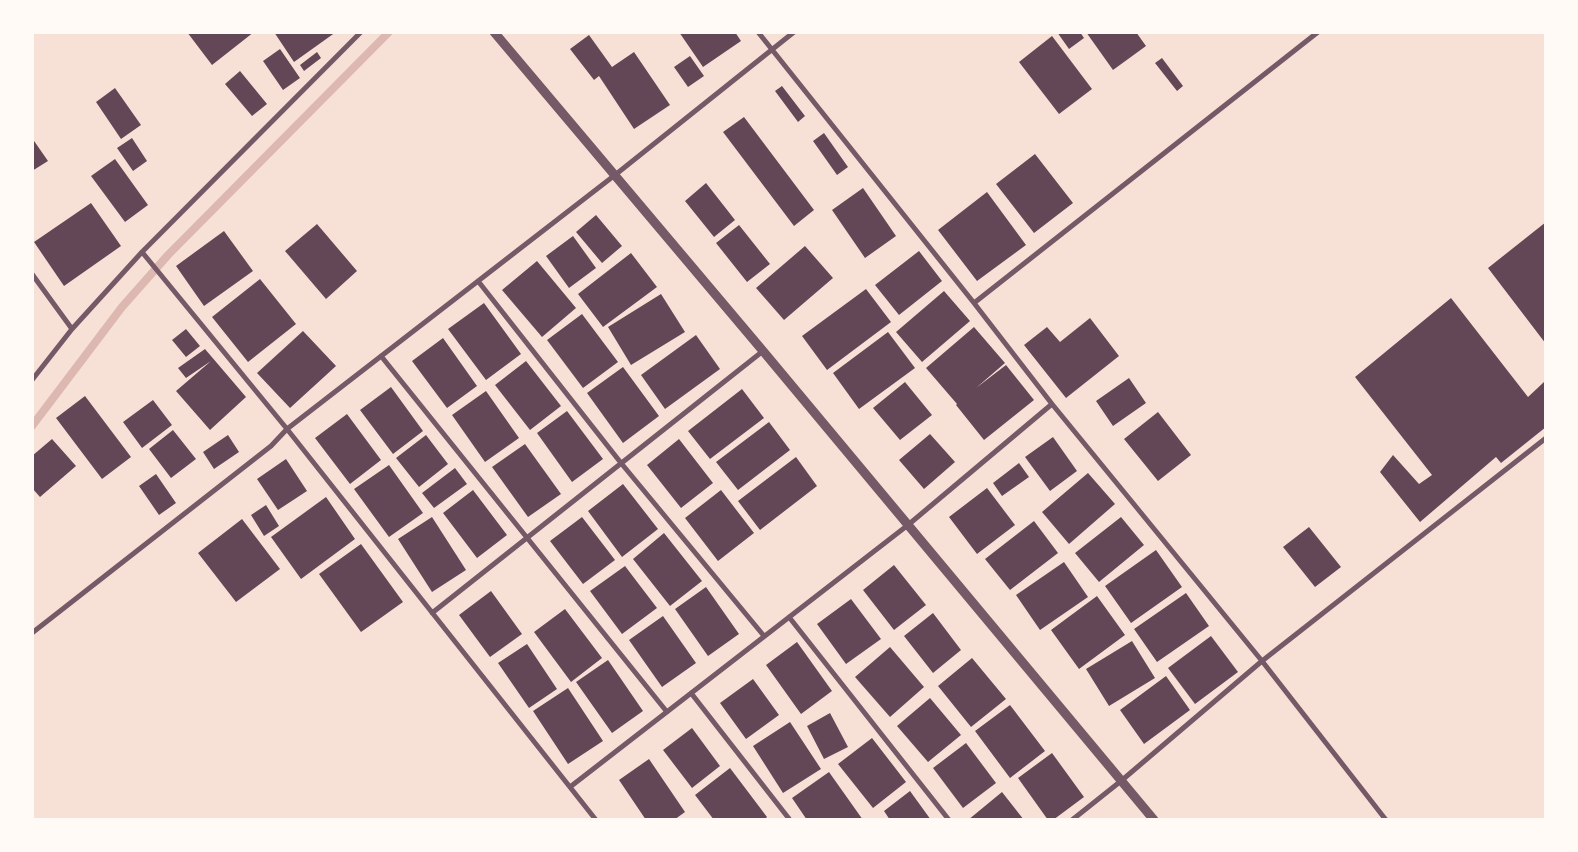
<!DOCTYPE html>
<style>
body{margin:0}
#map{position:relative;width:1578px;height:852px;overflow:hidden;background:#f7e1d7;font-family:Commissioner,sans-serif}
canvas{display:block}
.frame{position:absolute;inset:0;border:34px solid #fffaf5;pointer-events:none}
</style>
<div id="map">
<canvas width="1578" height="852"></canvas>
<div class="frame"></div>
</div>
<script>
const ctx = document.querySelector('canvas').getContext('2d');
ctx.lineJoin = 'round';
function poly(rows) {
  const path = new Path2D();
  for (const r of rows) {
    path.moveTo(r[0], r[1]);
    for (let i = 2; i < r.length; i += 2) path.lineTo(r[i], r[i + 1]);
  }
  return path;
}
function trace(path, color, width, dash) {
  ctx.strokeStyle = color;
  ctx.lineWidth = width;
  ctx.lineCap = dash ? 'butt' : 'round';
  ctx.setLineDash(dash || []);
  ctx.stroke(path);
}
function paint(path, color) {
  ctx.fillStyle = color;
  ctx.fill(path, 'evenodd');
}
trace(poly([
 [32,426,122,307,168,255,389,32]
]), '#dcb8b0', 8);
paint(poly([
 [187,32,254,32,212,65],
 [274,32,336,32,294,62],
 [679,32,735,32,741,41,703,67],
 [1057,32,1080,32,1084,38,1069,49],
 [1086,32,1136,32,1146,46,1113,70],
 [589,35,612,67,634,52,670,105,634,129,599,76,594,80,570,49],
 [1052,36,1092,89,1059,114,1019,62],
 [280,49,300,78,283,90,263,61],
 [317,52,321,58,304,71,300,65],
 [690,56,704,76,688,87,674,67],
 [1162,58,1183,86,1177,91,1155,63],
 [240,71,267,104,252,116,225,84],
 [782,86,805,116,798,122,775,91],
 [115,88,141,125,121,139,96,102],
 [744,117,814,210,794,226,723,132],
 [824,133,848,167,837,175,813,141],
 [32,138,48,161,32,171],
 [132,138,147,161,133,171,117,148],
 [1035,154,1073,203,1034,233,996,184],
 [115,159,148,205,125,222,91,176],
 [706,183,735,220,714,237,685,201],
 [863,188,896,236,865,258,832,210],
 [987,192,1026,245,977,281,938,230],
 [91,203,121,246,64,286,34,242],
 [596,215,622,246,602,263,576,232],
 [1546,222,1546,344,1488,268],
 [317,224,357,271,326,299,285,251],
 [739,225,770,264,747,282,716,243],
 [224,231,253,271,204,306,176,266],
 [573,236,596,268,569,288,546,256],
 [805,246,833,278,784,320,756,288],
 [919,251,942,281,899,315,875,285],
 [631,253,657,287,603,327,578,294],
 [537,261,576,308,542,337,502,290],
 [260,279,296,324,248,362,212,317],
 [866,289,891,322,827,370,802,336],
 [944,291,970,321,922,362,896,332],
 [661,294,685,332,631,365,608,327],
 [1451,298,1528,397,1544,382,1546,383,1546,427,1501,463,1496,457,1420,522,1380,472,1393,455,1419,484,1432,475,1355,377],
 [484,303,521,354,486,380,448,329],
 [582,314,618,362,583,388,547,340],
 [1090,318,1119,356,1066,398,1024,345,1047,327,1060,342],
 [974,327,1005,363,976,388,1006,365,1034,400,984,440,956,405,957,404,926,368],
 [186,329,200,346,186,357,172,340],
 [303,331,336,366,290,408,257,373],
 [888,332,915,368,859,409,833,373],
 [696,335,720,369,665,409,641,375],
 [443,338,477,386,447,408,412,361],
 [205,349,246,397,210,430,176,391,211,361,186,378,178,368],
 [526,361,561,406,530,430,495,385],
 [623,367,659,416,623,443,587,393],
 [1129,378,1146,403,1113,426,1096,401],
 [905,382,932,415,900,440,873,408],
 [391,387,423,431,393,454,360,410],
 [742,389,764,418,710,459,688,431],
 [486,391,519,438,485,462,452,415],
 [85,396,131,457,102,479,56,418],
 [153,400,172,425,142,448,123,422],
 [567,411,603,459,572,482,537,433],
 [1158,412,1191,455,1158,481,1124,439],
 [347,414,381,460,350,484,315,438],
 [769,422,790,450,738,490,716,462],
 [173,430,196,459,171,478,149,449],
 [930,434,955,462,924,489,899,460],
 [228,435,239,452,214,469,203,452],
 [426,435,448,464,419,487,396,458],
 [1053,437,1077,471,1050,491,1025,457],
 [52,439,76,466,40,497,32,488,32,456],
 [679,439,713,483,681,508,647,465],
 [525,444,561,494,528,517,492,467],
 [796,457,817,486,760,530,738,501],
 [286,459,307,491,278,510,257,479],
 [1019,463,1029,477,1002,496,993,483],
 [389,465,423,513,389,537,354,489],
 [455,468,467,484,434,508,422,493],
 [1088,473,1115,504,1069,544,1042,512],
 [156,474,176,503,159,515,139,486],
 [623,484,658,529,622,557,588,511],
 [987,488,1015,525,977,554,949,517],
 [473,490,507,535,477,558,443,513],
 [721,490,754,533,718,561,685,518],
 [326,497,355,539,301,579,271,537],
 [266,505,279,526,264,536,251,515],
 [432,517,466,570,432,592,398,539],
 [582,517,615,560,583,584,550,541],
 [1121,517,1144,545,1099,582,1075,553],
 [242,519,280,569,236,602,198,553],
 [1034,521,1058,553,1010,590,985,559],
 [1309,527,1341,567,1315,587,1283,547],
 [664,533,702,581,670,606,633,559],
 [361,544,403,602,361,632,319,574],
 [1156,550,1182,587,1131,623,1105,586],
 [1064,562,1088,597,1040,630,1016,595],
 [894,565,926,605,894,630,863,590],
 [625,566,657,608,622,634,590,591],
 [706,587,739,634,708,656,675,609],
 [491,591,522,634,490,657,459,615],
 [1186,593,1209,626,1157,662,1134,629],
 [1097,596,1125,635,1079,669,1051,630],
 [851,599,881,639,846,664,817,624],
 [565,609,602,658,571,682,534,632],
 [933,613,961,650,933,673,904,636],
 [663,616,696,663,662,687,629,640],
 [1211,636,1238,672,1195,704,1168,668],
 [1132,641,1155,678,1109,706,1086,669],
 [797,642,832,691,801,714,766,665],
 [527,644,557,689,529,708,498,663],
 [890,647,924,687,890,717,855,677],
 [972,658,1006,699,971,727,938,686],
 [608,660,643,711,612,733,576,682],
 [1166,676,1190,710,1144,744,1120,710],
 [753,679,779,715,746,739,720,703],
 [568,688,603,741,568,764,533,711],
 [930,698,961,735,928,762,897,726],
 [1010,705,1045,751,1010,778,975,731],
 [830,713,848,747,824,759,807,726],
 [790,722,821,769,783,793,753,746],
 [692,728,720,766,692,788,663,750],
 [872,738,906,782,873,808,838,764],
 [966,743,996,783,963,808,933,768],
 [1052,753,1084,797,1053,820,1048,820,1018,778],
 [649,759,685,812,674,820,646,820,619,780],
 [730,768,767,817,764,820,714,820,695,795],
 [829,772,863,820,807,820,792,798],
 [910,791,931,820,890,820,884,811],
 [1002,792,1024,820,968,820]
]), '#644757');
trace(poly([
 [758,32,974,303,1052,404,1262,661,1386,820],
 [142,252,361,32],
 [32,274,72,329],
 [478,281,621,463,764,636],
 [974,303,1318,32],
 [381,356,667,712],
 [32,380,72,329,142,252,287,429,596,820],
 [432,613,763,351],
 [789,617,949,820],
 [32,633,271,446,287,429,615,175,794,32],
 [691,693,790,820],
 [570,787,908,525,1052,404],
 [1072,820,1121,781,1262,661,1546,438]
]), '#755966', 5);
trace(poly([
 [494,32,763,351,1154,820]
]), '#755966', 9);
</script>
